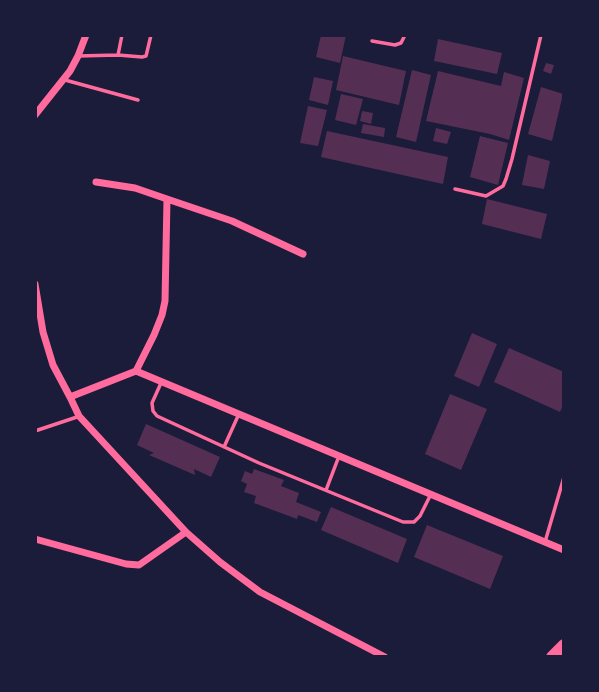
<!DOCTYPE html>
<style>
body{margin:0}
#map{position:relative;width:599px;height:692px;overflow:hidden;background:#1b1b3a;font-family:"Varela Round",sans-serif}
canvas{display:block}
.frame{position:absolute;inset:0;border:37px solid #1b1b3a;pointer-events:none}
</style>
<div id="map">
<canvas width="599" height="692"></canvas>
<div class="frame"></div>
</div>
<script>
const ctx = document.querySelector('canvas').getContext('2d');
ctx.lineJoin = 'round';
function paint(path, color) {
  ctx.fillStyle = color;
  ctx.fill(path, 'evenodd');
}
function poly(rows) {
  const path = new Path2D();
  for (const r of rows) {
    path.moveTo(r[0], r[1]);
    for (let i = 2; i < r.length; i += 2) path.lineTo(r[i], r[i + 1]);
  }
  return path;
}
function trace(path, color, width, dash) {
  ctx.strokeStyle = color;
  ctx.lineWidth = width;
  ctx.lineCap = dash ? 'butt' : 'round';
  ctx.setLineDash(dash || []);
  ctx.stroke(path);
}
paint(poly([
 [321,35,346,35,340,63,316,57],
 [438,39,502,53,497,74,434,61],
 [343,56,406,71,399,105,336,90],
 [546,63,554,65,551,74,543,71],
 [412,70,431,75,416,142,396,137],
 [438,71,501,86,504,72,524,78,509,140,490,134,426,121],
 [314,77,333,81,328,105,309,100],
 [541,87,563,94,552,141,528,134],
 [341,94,363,99,356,125,335,120],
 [308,106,327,110,318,146,300,143],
 [362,111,373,113,371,124,360,121],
 [363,124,385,128,384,137,361,133],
 [436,128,451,132,447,144,433,141],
 [327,131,448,157,443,184,321,157],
 [480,136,508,143,498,185,470,177],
 [528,155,550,161,544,189,522,185],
 [487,199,547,214,541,239,482,224],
 [472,333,497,344,479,387,454,376],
 [509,348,564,372,564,403,560,412,494,382],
 [450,394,487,409,461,470,425,454],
 [146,424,220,457,211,477,194,469,195,475,149,455,154,453,137,445],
 [254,469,284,480,281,486,299,493,296,502,321,512,317,522,298,515,297,519,254,503,256,496,244,492,247,484,241,481,245,471,252,474],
 [331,507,407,539,398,563,321,530],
 [427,525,503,556,490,589,414,557]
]), '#542f53');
trace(poly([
 [122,35,118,55,142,57,146,56,147,52,151,35],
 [372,41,395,45,401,43,405,35],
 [78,56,118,55],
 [65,80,138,100],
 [455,189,486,196,503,186,506,179,512,159,541,35],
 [161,383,152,403,153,411,157,416,259,463,403,522,414,522,420,516,430,496],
 [35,431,77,417],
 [224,447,238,416],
 [326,490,339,456],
 [545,542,564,477]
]), '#ff6b9d', 3.5);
trace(poly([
 [35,115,70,71,78,56,86,35],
 [167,199,232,221,303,254],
 [35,284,43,332,53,365,70,397,136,371,154,335,162,315,165,301,167,199,135,188,96,182],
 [136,371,564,550],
 [70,397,79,416,186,532,220,562,260,592,385,657],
 [35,539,126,564,139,565,186,532]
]), '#ff6b9d', 7);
trace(poly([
 [552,657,564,645]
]), '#ff6b9d', 12);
</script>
